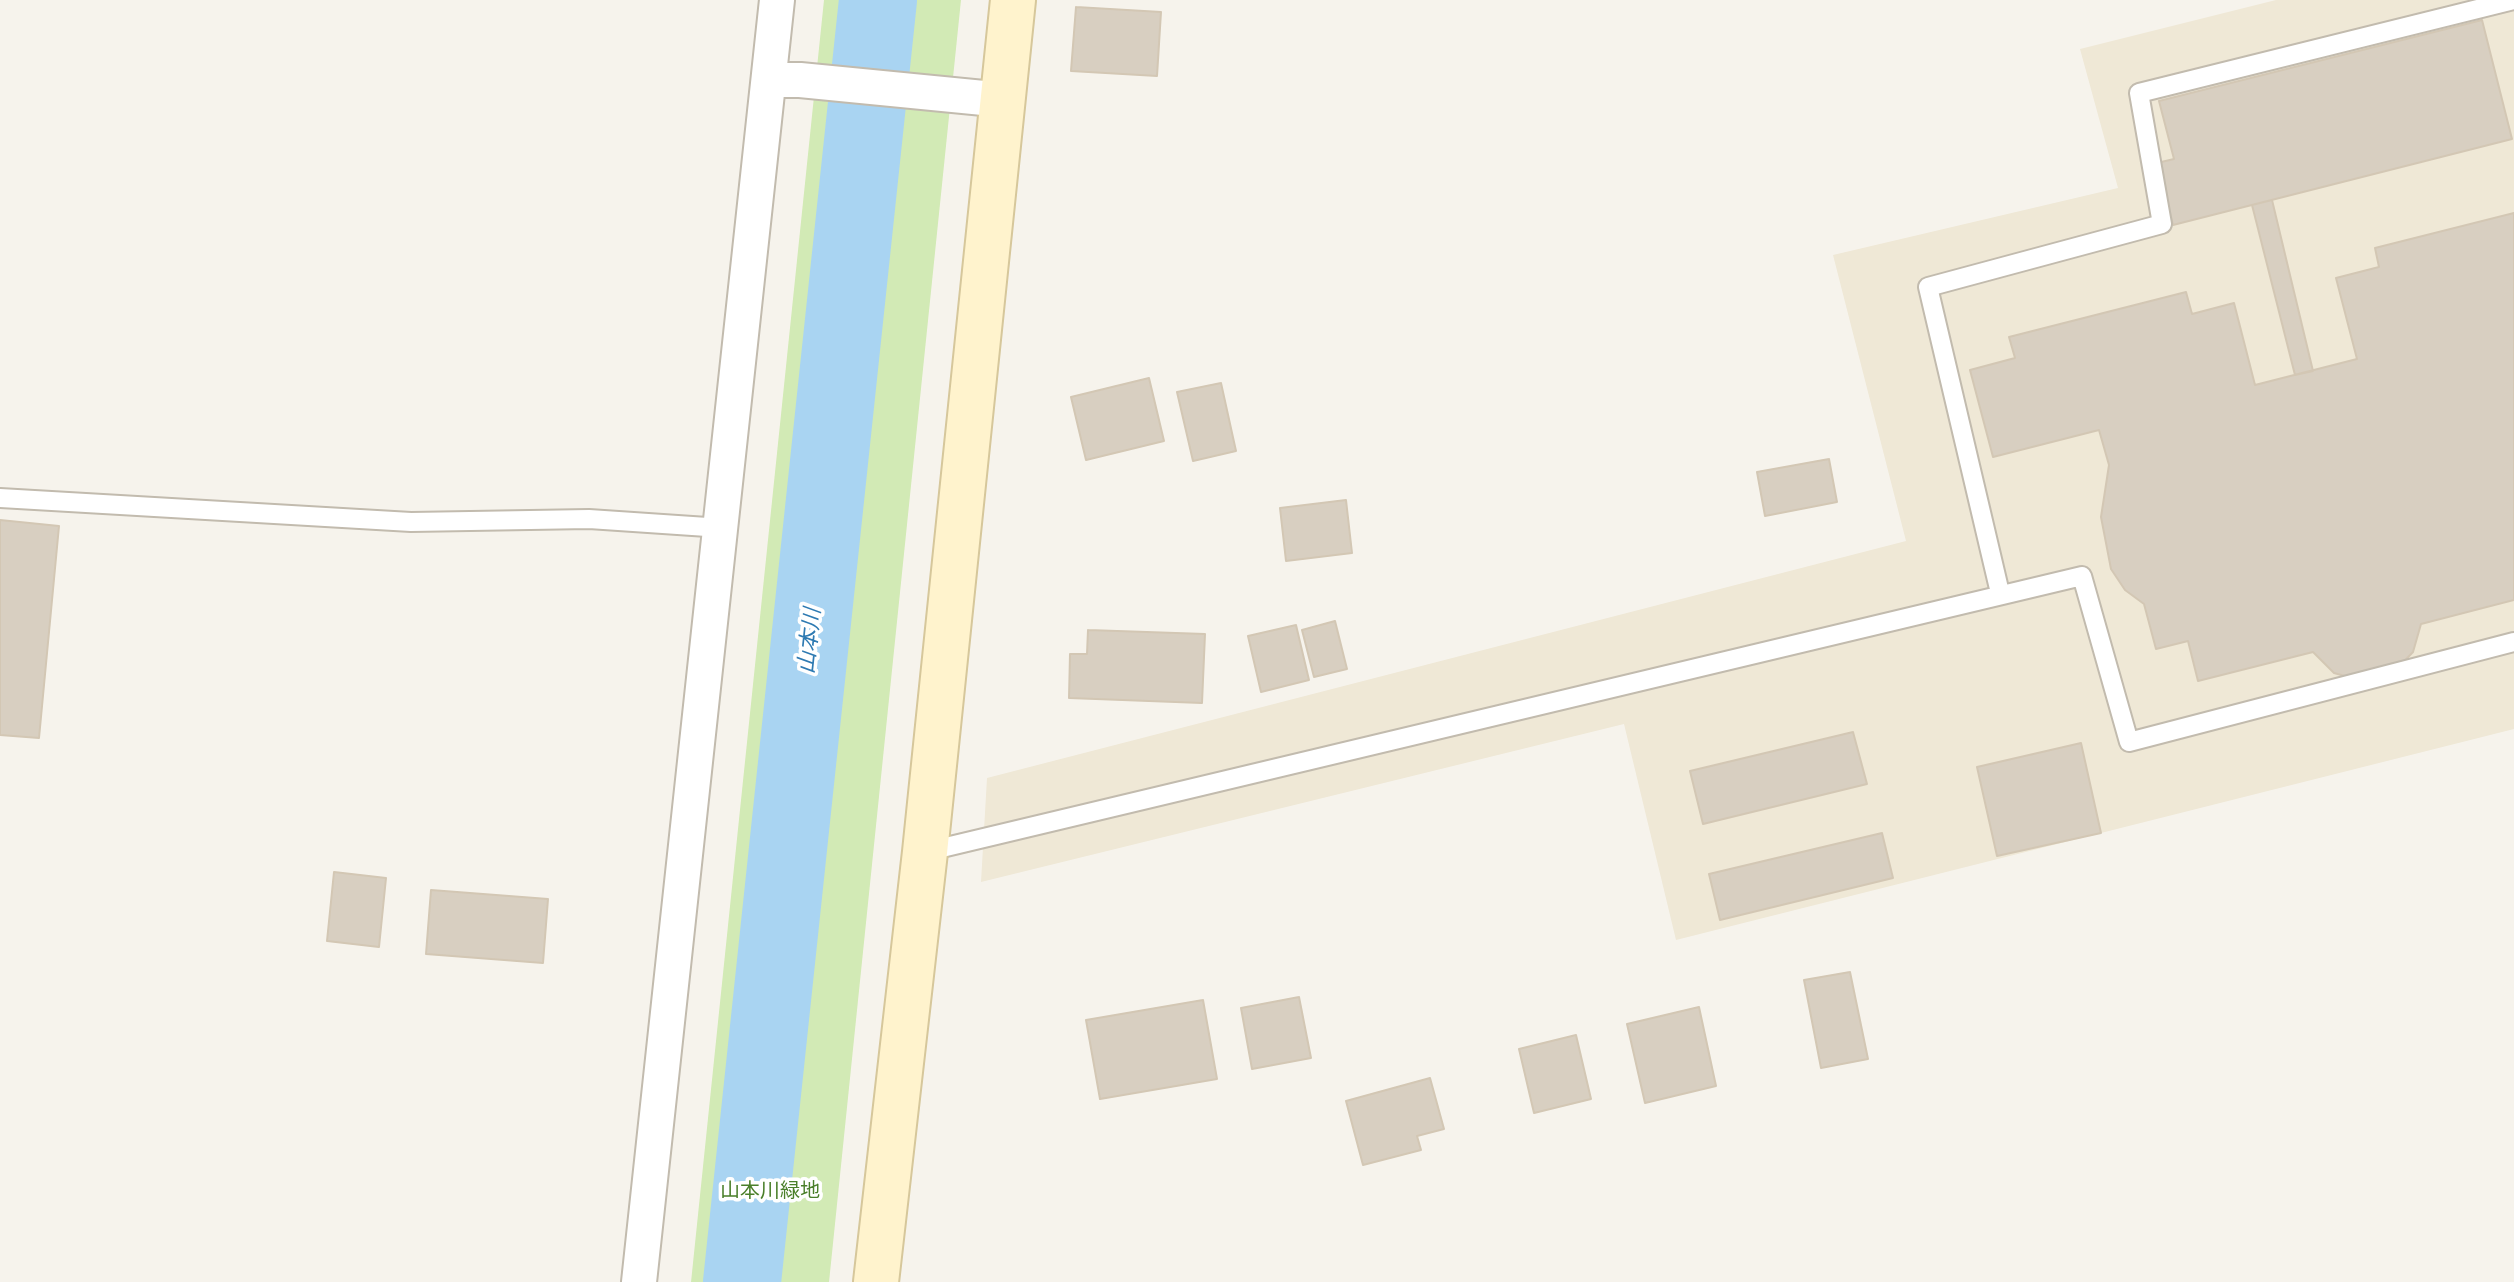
<!DOCTYPE html>
<meta charset="utf-8">
<style>
body{margin:0}
canvas{display:block;background:#f6f3ec}
</style>
<canvas width="2514" height="1282"></canvas>
<script>
const ctx = document.querySelector('canvas').getContext('2d');
ctx.lineJoin = 'round';
function paint(path, color) {
  ctx.fillStyle = color;
  ctx.fill(path, 'evenodd');
}
function poly(rows) {
  const path = new Path2D();
  for (const r of rows) {
    path.moveTo(r[0], r[1]);
    for (let i = 2; i < r.length; i += 2) path.lineTo(r[i], r[i + 1]);
  }
  return path;
}
function trace(path, color, width, dash) {
  ctx.strokeStyle = color;
  ctx.lineWidth = width;
  ctx.lineCap = dash ? 'butt' : 'round';
  ctx.setLineDash(dash || []);
  ctx.stroke(path);
}
function write(font, color, halo, rows, align = 'center') {
  ctx.font = font + ' Figtree,"Noto Sans JP",sans-serif';
  ctx.lineWidth = 7;
  ctx.setLineDash([]);
  ctx.textBaseline = 'middle';
  ctx.strokeStyle = halo;
  ctx.fillStyle = color;
  for (const [text, x, y, turn = 0] of rows) {
    ctx.save();
    ctx.translate(x, y);
    ctx.rotate((+turn || 0) * Math.PI / 180);
    ctx.textAlign = isNaN(turn) ? turn : align;
    if (halo) ctx.strokeText(text, 0, 0);
    ctx.fillText(text, 0, 0);
    ctx.restore();
  }
}
paint(poly([
 [2276,0,2514,0,2514,729,1676,940,1624,724,981,882,987,778,1906,541,1833,255,2118,188,2080,49]
]), '#efe8d6');
paint(poly([
 [824,0,961,0,829,1282,691,1282]
]), '#d2eab5');
trace(poly([
 [742,1282,878,0]
]), '#a9d4f2', 78);
const building = poly([
 [1076,7,1161,12,1157,76,1071,71,1076,7],
 [2482,20,2512,139,2173,225,2157,163,2174,159,2159,101,2482,20],
 [2272,200,2313,371,2295,375,2252,205,2272,200],
 [2514,213,2514,600,2421,624,2413,652,2392,674,2363,681,2334,673,2313,652,2198,681,2188,641,2156,649,2144,604,2125,590,2111,569,2101,517,2109,465,2099,430,1993,457,1970,370,2015,358,2009,337,2186,292,2192,314,2234,303,2255,385,2357,359,2336,278,2379,267,2375,248,2514,213],
 [1149,378,1164,441,1086,460,1071,397,1149,378],
 [1221,383,1236,451,1193,461,1177,392,1221,383],
 [1829,459,1837,502,1765,516,1757,472,1829,459],
 [1346,500,1352,553,1286,561,1280,508,1346,500],
 [0,520,59,526,39,738,0,735,0,520],
 [1335,621,1347,669,1314,677,1302,630,1335,621],
 [1296,625,1309,680,1261,692,1248,636,1296,625],
 [1088,630,1205,634,1202,703,1069,698,1070,654,1087,654,1088,630],
 [1853,732,1867,784,1703,824,1690,771,1853,732],
 [2081,743,2101,833,1997,856,1977,767,2081,743],
 [1882,833,1893,878,1720,920,1709,874,1882,833],
 [334,872,386,878,379,947,327,941,334,872],
 [431,890,548,899,543,963,426,954,431,890],
 [1850,972,1868,1059,1821,1068,1804,980,1850,972],
 [1299,997,1311,1058,1252,1069,1241,1008,1299,997],
 [1203,1000,1217,1079,1100,1099,1086,1020,1203,1000],
 [1699,1007,1716,1086,1645,1103,1627,1024,1699,1007],
 [1576,1035,1591,1099,1534,1113,1519,1049,1576,1035],
 [1430,1078,1444,1129,1417,1136,1421,1150,1363,1165,1346,1101,1430,1078]
]);
paint(building, '#d8cfc1');
trace(building, '#d3c7b4', 2);
const lane = poly([
 [0,498,411,522,589,519,722,528],
 [2000,593,1928,287,2162,224,2139,93,2514,0],
 [925,852,2082,576,2129,742,2514,642]
]);
const street = poly([
 [769,80,800,80,1004,100],
 [639,1282,777,0]
]);
const secondary = poly([
 [876,1282,925,852,1013,0]
]);
trace(lane, '#c2bbae', 22);
trace(street, '#c2bbae', 38);
trace(secondary, '#d6c79b', 48);
trace(lane, '#fff', 18);
trace(street, '#fff', 34);
trace(secondary, '#fff3cd', 44);
write('20px', '#4a7f2a', '#fff', [
 ["山本川緑地",770,1191]
]);
write('italic 22px', '#2e7ab2', '#fff', [
 ["山本川",810,641,-84]
]);
</script>
